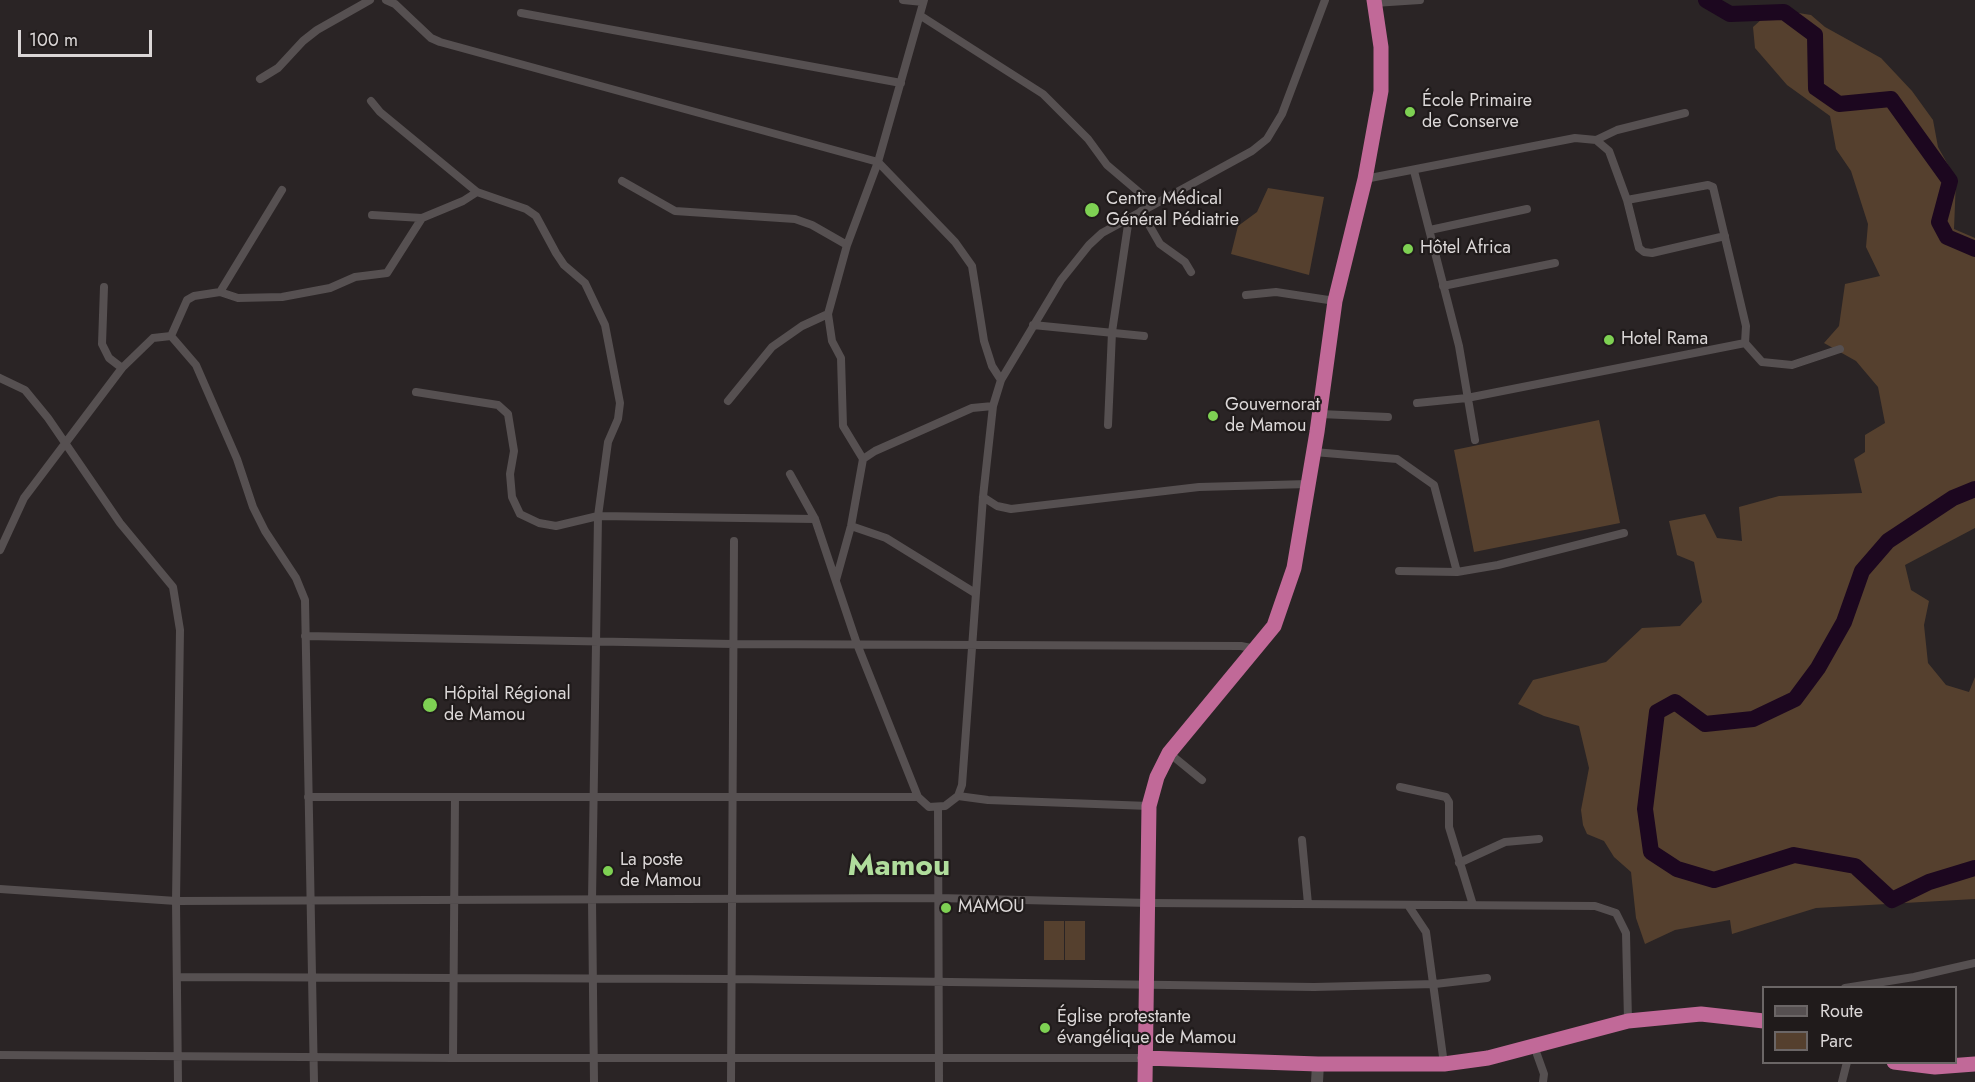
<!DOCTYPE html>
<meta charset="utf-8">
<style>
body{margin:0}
#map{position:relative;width:1975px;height:1082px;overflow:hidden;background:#2a2425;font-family:Jost,sans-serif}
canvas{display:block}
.legend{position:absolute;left:1762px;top:986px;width:195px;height:78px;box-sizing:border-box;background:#201b1b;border:2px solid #6b6666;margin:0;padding:8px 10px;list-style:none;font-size:18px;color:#dbd7d7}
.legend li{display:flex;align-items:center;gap:12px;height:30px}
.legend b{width:30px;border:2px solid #6b6666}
.scale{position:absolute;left:18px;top:30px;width:134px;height:27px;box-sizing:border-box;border:3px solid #dbd7d7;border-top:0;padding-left:8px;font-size:18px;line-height:21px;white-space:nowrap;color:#dbd7d7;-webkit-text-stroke:4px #201b1b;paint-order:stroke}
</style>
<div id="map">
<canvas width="1975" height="1082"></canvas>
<ul class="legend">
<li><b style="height:8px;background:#565051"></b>Route</li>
<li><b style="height:16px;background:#55402e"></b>Parc</li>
</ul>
<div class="scale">100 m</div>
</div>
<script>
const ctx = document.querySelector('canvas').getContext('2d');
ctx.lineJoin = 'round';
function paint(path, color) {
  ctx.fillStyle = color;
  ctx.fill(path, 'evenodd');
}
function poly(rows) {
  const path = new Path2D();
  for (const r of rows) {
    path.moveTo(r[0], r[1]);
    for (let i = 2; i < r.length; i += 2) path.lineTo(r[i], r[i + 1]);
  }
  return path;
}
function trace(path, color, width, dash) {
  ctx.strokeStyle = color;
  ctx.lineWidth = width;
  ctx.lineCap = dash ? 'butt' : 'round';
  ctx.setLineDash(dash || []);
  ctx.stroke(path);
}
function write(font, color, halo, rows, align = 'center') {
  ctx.font = font + ' Jost,sans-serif';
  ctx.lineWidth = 4.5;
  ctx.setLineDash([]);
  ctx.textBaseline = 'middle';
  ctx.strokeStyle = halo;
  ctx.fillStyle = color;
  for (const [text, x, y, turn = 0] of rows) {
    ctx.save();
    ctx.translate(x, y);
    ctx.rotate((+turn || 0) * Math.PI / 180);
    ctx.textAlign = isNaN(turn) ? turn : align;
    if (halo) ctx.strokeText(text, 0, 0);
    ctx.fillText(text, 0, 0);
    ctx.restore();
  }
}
paint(poly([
 [1773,9,1811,15,1825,27,1881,58,1912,91,1933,120,1938,147,1956,179,1954,229,1975,238,1975,528,1905,565,1911,590,1929,601,1924,625,1928,663,1946,685,1969,692,1975,677,1975,899,1816,908,1732,934,1730,920,1675,930,1645,944,1636,918,1631,872,1614,857,1604,841,1587,834,1583,825,1581,810,1589,768,1579,726,1544,716,1518,704,1533,680,1606,662,1642,628,1680,626,1702,602,1694,562,1677,555,1669,521,1705,514,1717,538,1742,541,1739,507,1779,496,1862,493,1854,459,1865,452,1865,435,1885,423,1878,387,1856,361,1824,343,1839,326,1845,284,1880,276,1866,247,1868,224,1851,171,1836,149,1830,116,1787,85,1755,48,1753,27],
 [1268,188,1324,197,1309,275,1231,254,1238,226,1257,212],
 [1599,420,1620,523,1474,552,1454,450],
 [1044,921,1064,921,1064,960,1044,960],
 [1065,921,1085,921,1085,960,1065,960]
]), '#55402e');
trace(poly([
 [1706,0,1730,14,1784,12,1815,35,1816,88,1839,104,1891,99,1950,181,1939,222,1947,237,1975,249],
 [1975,489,1953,498,1888,541,1862,571,1844,622,1818,668,1795,699,1753,719,1705,724,1675,702,1657,712,1645,809,1651,852,1677,869,1714,880,1794,855,1855,866,1892,900,1929,882,1975,868]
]), '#1c071f', 16);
trace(poly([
 [386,0,395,4,431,38,440,42,878,162,955,242,972,266,984,341,992,366,1001,380],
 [903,0,923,2],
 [1374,3,1420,0],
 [521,13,901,83],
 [921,16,1043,94,1088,139,1107,165,1153,204],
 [260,79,278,68,303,41,317,30,370,0],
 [371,101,380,112,477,192,526,209,536,216,556,253,564,265,585,283,605,325,620,403,618,419,608,442,598,516,592,900,594,1082],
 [1596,140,1617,130,1685,113],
 [1414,171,1459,346,1475,440],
 [1365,179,1575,138,1596,140,1609,151,1627,200,1639,248,1644,252,1652,253,1725,236],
 [622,181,675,211,795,219,812,225,847,245],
 [1627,200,1708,185,1713,187,1746,326,1745,343,1762,362,1792,365,1840,349],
 [1141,211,1160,244,1185,262,1191,272],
 [372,215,422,218,463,201,477,192],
 [1430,230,1527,209],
 [1443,286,1555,263],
 [104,287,102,344,109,358,122,368],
 [220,292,282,190],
 [1246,295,1276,292,1335,301],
 [828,314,832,341,841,358,843,426,863,459],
 [1033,325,1144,336],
 [171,336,187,300,194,296,220,292,238,298,282,297,330,288,355,277,387,273,422,218],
 [0,378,25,390,48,418,120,523,173,587,180,630,176,901,178,1082],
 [416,392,498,405,508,414,514,451,510,474,512,497,520,514,539,523,556,526,598,516,815,519],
 [728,401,772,347,802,326,828,314,847,245,878,162,924,0],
 [1417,403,1467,398,1745,343],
 [1320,414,1388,417],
 [1108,425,1112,332,1129,218],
 [1314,452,1397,459,1434,485,1457,572],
 [790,474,815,519,857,644,918,797,929,807,945,806,958,796,962,785,983,497,993,406,1001,380,1061,280,1089,245,1102,233,1252,151,1267,139,1282,114,1325,0],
 [983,497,997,506,1011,509,1199,487,1308,484],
 [851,526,886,538,975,593],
 [0,550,24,498,122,368,153,338,171,336,196,365,237,459,253,507,265,531,296,578,305,600,314,1082],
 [1399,571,1457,572,1498,565,1624,533],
 [836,580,851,526,863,459,875,451,972,408,993,406],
 [305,636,733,644,1241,646,1256,649],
 [1169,753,1202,780],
 [1400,787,1446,797,1449,802,1449,827,1473,905],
 [958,796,988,800,1149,806],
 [308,797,918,797],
 [938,808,939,1082],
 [1302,840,1308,904],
 [1459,863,1505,842,1539,839],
 [0,889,176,901,938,898,1149,903,1595,906,1616,913,1626,933,1628,1021],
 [1408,905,1426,932,1444,1064],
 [177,977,733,979,1314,987,1435,984,1487,978],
 [1845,988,1914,977,1975,963],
 [1534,1046,1544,1074,1543,1082],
 [0,1055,453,1058,1145,1058],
 [453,1058,455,797],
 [731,1082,734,541],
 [1842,1082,1847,1062]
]), '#565051', 8);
trace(poly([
 [1317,1082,1318,1064]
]), '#565051', 12);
trace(poly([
 [1145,1058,1318,1064,1444,1064,1488,1058,1628,1021,1701,1014,1764,1021],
 [1894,1062,1935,1067,1975,1064],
 [1145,1082,1149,806,1157,777,1169,753,1274,626,1294,568,1317,432,1335,301,1365,179,1381,91,1381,47,1374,0]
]), '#c16998', 15);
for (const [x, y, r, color] of [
 [1410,112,6,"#7ed153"],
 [1092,210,8,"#7ed153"],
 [1408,249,6,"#7ed153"],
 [1609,340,6,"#7ed153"],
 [1213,416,6,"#7ed153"],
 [430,705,8,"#7ed153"],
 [608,871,6,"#7ed153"],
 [946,908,6,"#7ed153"],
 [1045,1028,6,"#7ed153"]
]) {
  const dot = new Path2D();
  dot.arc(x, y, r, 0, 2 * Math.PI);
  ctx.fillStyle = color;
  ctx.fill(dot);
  trace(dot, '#201b1b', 2);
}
write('18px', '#dbd7d7', '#201b1b', [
 ["École Primaire",1422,102],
 ["de Conserve",1422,123],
 ["Centre Médical",1106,200],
 ["Général Pédiatrie",1106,221],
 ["Hôtel Africa",1420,249],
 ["Hotel Rama",1621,340],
 ["Gouvernorat",1225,406],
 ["de Mamou",1225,427],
 ["Hôpital Régional",444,695],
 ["de Mamou",444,716],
 ["La poste",620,861],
 ["de Mamou",620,882],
 ["MAMOU",958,908],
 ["Église protestante",1057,1018],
 ["évangélique de Mamou",1057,1039]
], 'left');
write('bold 30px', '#b0dd9c', '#201b1b', [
 ["Mamou",899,868]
]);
</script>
